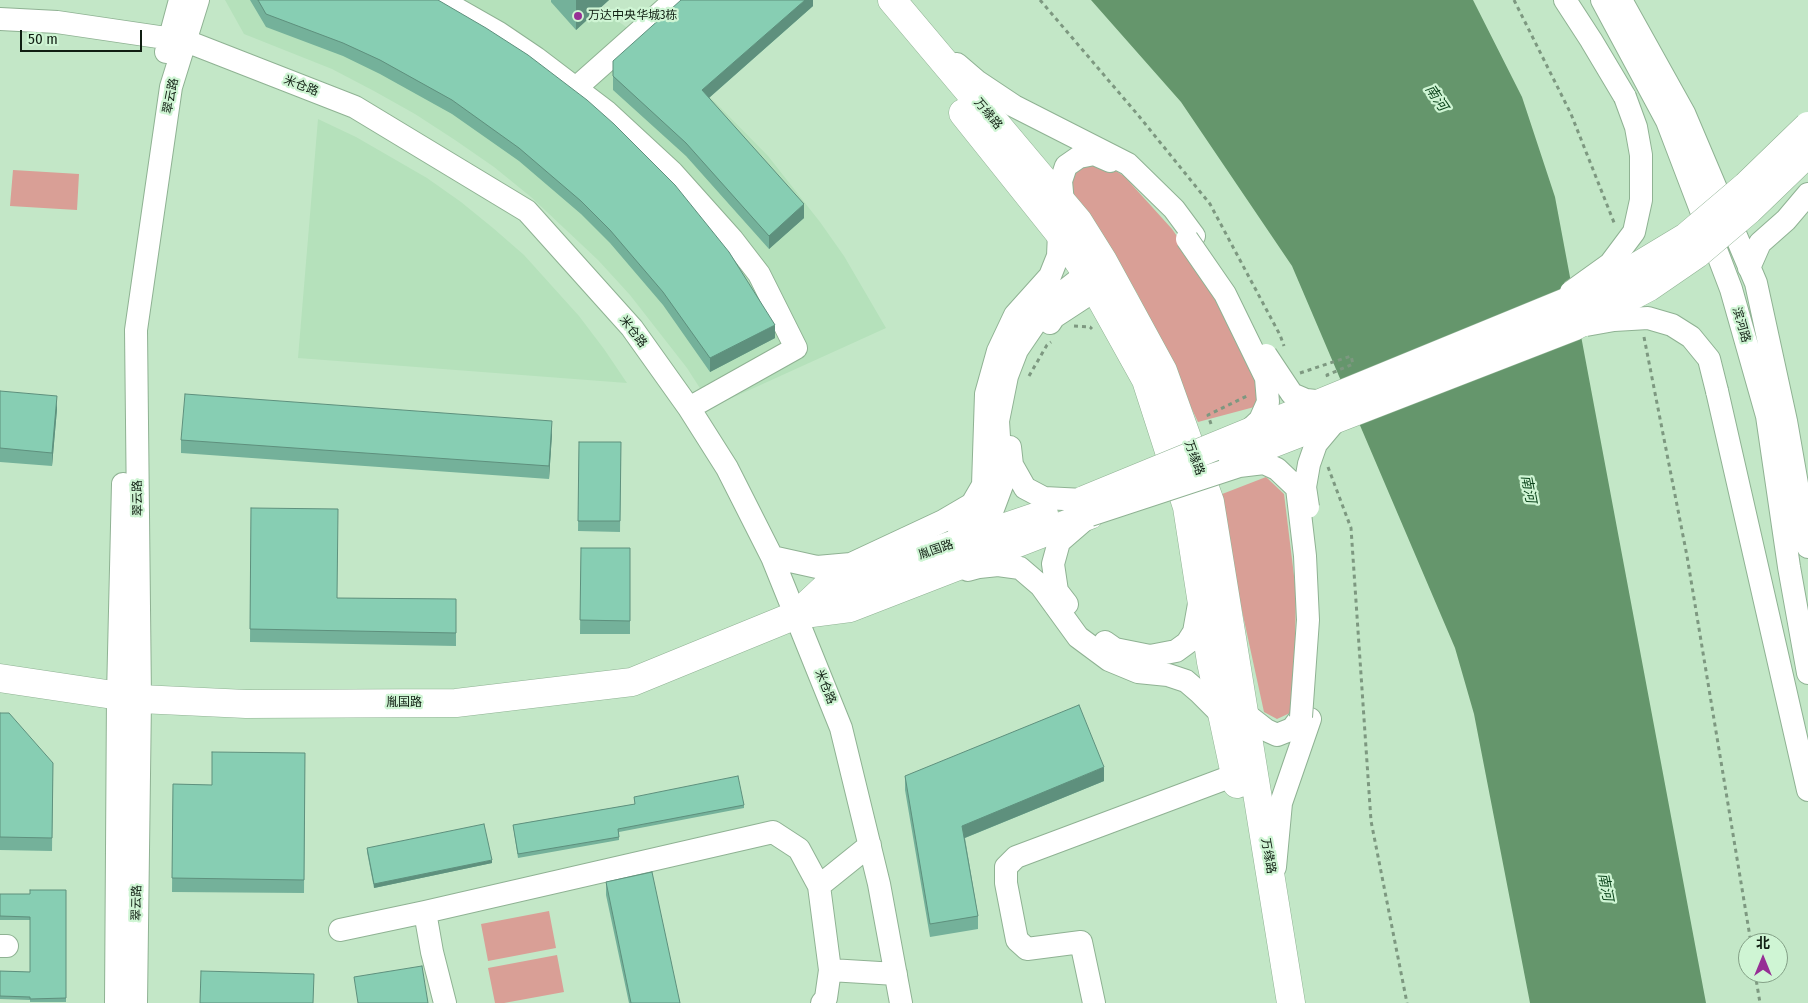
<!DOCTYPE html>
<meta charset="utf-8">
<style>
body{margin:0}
#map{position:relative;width:1808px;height:1003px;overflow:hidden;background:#c3e7c7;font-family:"Fira Sans Condensed","Noto Sans SC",sans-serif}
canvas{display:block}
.north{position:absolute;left:1738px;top:933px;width:50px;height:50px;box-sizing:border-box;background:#cff5d4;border:1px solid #839f86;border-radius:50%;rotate:0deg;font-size:14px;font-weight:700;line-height:20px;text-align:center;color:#101e12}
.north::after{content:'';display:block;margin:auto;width:18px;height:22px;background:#963095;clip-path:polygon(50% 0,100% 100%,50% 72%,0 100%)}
.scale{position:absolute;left:20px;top:30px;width:122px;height:22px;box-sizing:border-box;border:2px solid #101e12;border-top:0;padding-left:6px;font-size:15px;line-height:18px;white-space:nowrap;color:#101e12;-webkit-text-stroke:4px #cff5d4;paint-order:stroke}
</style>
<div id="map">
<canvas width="1808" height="1003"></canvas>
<div class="north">北</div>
<div class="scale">50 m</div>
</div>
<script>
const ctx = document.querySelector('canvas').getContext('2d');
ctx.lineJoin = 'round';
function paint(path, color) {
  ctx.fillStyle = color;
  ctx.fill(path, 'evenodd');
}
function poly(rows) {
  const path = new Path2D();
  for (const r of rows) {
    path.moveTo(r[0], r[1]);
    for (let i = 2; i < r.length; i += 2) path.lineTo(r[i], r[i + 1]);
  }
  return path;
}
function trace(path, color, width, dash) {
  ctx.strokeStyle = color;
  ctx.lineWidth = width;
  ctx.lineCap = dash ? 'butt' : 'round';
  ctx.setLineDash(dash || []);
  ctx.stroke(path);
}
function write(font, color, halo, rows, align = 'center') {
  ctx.font = font + ' "Fira Sans Condensed","Noto Sans SC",sans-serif';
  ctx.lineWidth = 4.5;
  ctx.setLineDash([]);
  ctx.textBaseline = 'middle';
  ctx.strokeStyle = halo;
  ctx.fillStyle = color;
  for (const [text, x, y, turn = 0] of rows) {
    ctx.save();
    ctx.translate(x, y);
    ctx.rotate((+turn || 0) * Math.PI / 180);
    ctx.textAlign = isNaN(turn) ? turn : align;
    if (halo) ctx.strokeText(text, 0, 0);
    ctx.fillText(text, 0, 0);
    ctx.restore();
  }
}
paint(poly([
 [225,0,588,0,639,36,707,94,768,156,820,222,844,256,886,328,712,407,687,368,630,295,598,260,531,197,494,167,455,140,415,114,374,91,332,69,244,34],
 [318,119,356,137,427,178,461,202,493,228,524,255,579,316,604,349,627,383,298,358]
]), '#b5e1bb');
paint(poly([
 [1098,160,1124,176,1172,229,1221,300,1254,371,1258,406,1198,422,1137,293,1072,194,1069,177,1079,164],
 [13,170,79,174,77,210,10,206],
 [1266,477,1284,494,1296,592,1294,697,1290,713,1277,719,1264,712,1217,496],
 [549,911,556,948,488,961,481,924],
 [557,955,564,992,504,1003,495,1003,488,968]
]), '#d99f96');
paint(poly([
 [1091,0,1473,0,1522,97,1555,197,1706,1003,1530,1003,1474,714,1455,648,1292,266,1181,102]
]), '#65966c');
const minor = poly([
 [441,0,499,33,536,58,607,112,672,172,732,239,759,274,796,348,689,408],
 [1565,0,1591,40,1625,97],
 [1602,0,1667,121,1731,289,1767,416,1789,567,1808,673],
 [1621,0,1684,113,1756,283,1786,421,1808,547],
 [0,19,57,22,186,41,355,107,527,211,632,328,689,408,727,468,772,557,841,728,879,884,901,1003],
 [166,52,180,0],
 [957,64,978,82,1014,106,1128,164,1174,209,1194,236],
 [577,87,675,0],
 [1063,203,1061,181,1066,166,1079,157,1094,154,1110,161],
 [1749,268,1760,243,1786,220,1808,194],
 [1050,323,1054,317,1109,281],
 [1717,391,1808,790],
 [1010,447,1012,465,1025,488,1044,498,1084,500],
 [959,533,982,524,993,509,1002,485,998,421,1007,376,1017,350,1049,303,1100,263],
 [772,557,817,567,851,564,943,521,972,504,983,485,986,394,998,351,1015,315,1050,276,1058,256,1059,233],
 [968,570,979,567,998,565,1020,568,1041,586,1078,637,1109,660,1138,672,1168,675,1186,681,1200,693,1223,716],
 [1067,604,1057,591,1053,564,1059,542,1081,523],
 [1105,642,1115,649,1150,656,1176,651,1187,643,1194,632,1199,604],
 [1243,712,1266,730,1277,735,1292,729,1301,717],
 [870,845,819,886,830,970,896,974],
 [1275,867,1281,803,1310,719],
 [425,912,432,952,445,1003],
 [340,930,425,912,773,832,799,849,819,886],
 [0,946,7,946],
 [116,1003,118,695,123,484],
 [136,1003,140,699,136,330,171,87,198,0],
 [822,1003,826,998,830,970],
 [1094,1003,1081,942,1027,949,1017,940,1006,883,1006,867,1016,857,1235,775]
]);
const major = poly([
 [892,0,1078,221,1103,261,1163,371,1210,502,1291,1003],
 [963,113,1059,233,1087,274,1146,380,1187,507,1211,662,1237,784],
 [796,615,825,588,1044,514],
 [0,678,140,699,246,704,456,703,632,682,796,615,850,608,1090,515]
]);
trace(minor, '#8fb293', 24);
trace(major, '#8fb293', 29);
trace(poly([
 [1040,0,1138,115,1210,204,1280,335,1284,346],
 [1514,0,1571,114,1615,225],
 [1074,326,1090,327,1092,329],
 [1644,337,1687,556,1751,943],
 [1300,373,1351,356,1353,364,1327,375,1328,378],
 [1029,376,1047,345,1051,342],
 [1211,424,1208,415,1249,395],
 [1328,467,1351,528,1371,821,1407,1003],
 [1755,973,1760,1003]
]), '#7d9880', 3, [4, 4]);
trace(minor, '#fff', 22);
trace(major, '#fff', 28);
const minorBridge = poly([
 [1187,239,1225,294,1266,378,1268,402,1260,420,1244,435],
 [1571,292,1610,264,1634,232,1641,200,1641,155,1636,127,1625,97],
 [1586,325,1614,320,1648,318,1672,325,1691,337,1709,359,1717,391],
 [1266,355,1292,394,1306,400,1325,402],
 [1308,507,1305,487,1309,464,1316,444,1337,419],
 [1090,515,1239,466,1264,463,1277,469,1297,488,1305,556,1308,620,1301,717]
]);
const majorBridge = poly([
 [1233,459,1573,327,1649,287,1697,254,1749,210,1808,153],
 [1084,500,1603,287,1686,237,1746,186,1808,126]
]);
trace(minorBridge, '#8fb293', 24, []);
trace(majorBridge, '#8fb293', 29, []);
trace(minorBridge, '#fff', 22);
trace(majorBridge, '#fff', 28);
paint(poly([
 [250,0,438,0,775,338,710,372,663,305,610,243,581,214,519,161,452,114,380,74,343,56,266,27],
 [551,0,609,0,576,30,551,2],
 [813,0,813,6,709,98,804,218,769,249,686,156,613,90,613,61],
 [0,391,57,409,52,466,0,462],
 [552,434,549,479,181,453,181,440],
 [579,442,621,442,620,532,578,531],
 [251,508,337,598,456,599,456,646,250,642],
 [581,548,630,548,630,634,580,634],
 [0,713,53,763,52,851,0,850],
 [305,753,304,893,172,892,173,784,212,785],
 [905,776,1104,781,965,838,978,916,978,929,930,937,905,790],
 [634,797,744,805,744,808,619,832,619,840,518,858,513,825,635,804],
 [367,848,492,863,374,888,367,852],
 [606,882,680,1003,629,1003,606,895],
 [66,890,66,1002,30,1002,30,1000,0,999,0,971,30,972,30,920,0,920,0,894,30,894]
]), '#74b19a');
paint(poly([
 [576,0,609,0,576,30],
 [805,0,813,0,813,6,702,104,702,90],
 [804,204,804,218,769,249,769,236],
 [775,325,775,338,710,372,710,358],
 [57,396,57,409,52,466,52,453],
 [552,421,552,434,549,479,549,466],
 [1104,767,1104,781,962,839,962,826],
 [492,860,492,863,374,888,374,884]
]), '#5e907d');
const building = poly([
 [258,0,438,0,486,28,528,55,587,100,614,124,675,185,729,252,775,325,710,358,663,292,610,230,581,201,519,148,452,100,380,60,343,43,266,14,258,0],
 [681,0,805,0,702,90,804,204,769,236,686,143,613,76,613,61,681,0],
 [0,391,57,396,52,453,0,448,0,391],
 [185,394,552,421,549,466,181,440,185,394],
 [579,442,621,442,620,521,578,521,579,442],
 [251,508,338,509,337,598,456,599,456,633,250,629,251,508],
 [581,548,630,548,630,621,580,620,581,548],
 [1079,705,1104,767,962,826,978,916,930,924,905,776,1079,705],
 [0,713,9,713,53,763,52,838,0,837,0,713],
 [212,752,305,753,304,880,172,878,173,784,212,785,212,752],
 [738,776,744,805,618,829,619,837,518,854,513,825,635,804,634,797,738,776],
 [484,824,492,860,374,884,367,848,484,824],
 [652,872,680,1003,631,1003,606,882,652,872],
 [30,890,66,890,66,998,30,999,30,997,0,996,0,971,30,972,30,917,0,916,0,894,30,894,30,890],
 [422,966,428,1003,358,1003,354,977,422,966],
 [201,971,314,974,313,1003,200,1003,201,971]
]);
paint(building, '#87ceb3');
trace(building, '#5e907d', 1);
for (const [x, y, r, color] of [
 [578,16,5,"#963095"]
]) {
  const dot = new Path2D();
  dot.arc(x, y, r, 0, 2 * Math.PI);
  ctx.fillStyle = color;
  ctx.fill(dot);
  trace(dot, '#cff5d4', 2);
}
write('12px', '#101e12', '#cff5d4', [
 ["万达中央华城3栋",588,16]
], 'left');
write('12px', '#101e12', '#cff5d4', [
 ["米仓路",301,86,21],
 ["翠云路",171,96,-79],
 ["万缘路",988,114,50],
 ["滨河路",1741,325,74],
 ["米仓路",633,332,52],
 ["万缘路",1194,458,70],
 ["翠云路",138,498,-91],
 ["胤国路",936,550,-19],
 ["米仓路",825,687,68],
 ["胤国路",404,703],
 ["万缘路",1268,856,80],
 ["翠云路",137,903,-89]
]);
write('italic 14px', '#0c451c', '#cff5d4', [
 ["南河",1436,98,56],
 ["南河",1528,489,79],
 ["南河",1605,887,79]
]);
</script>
